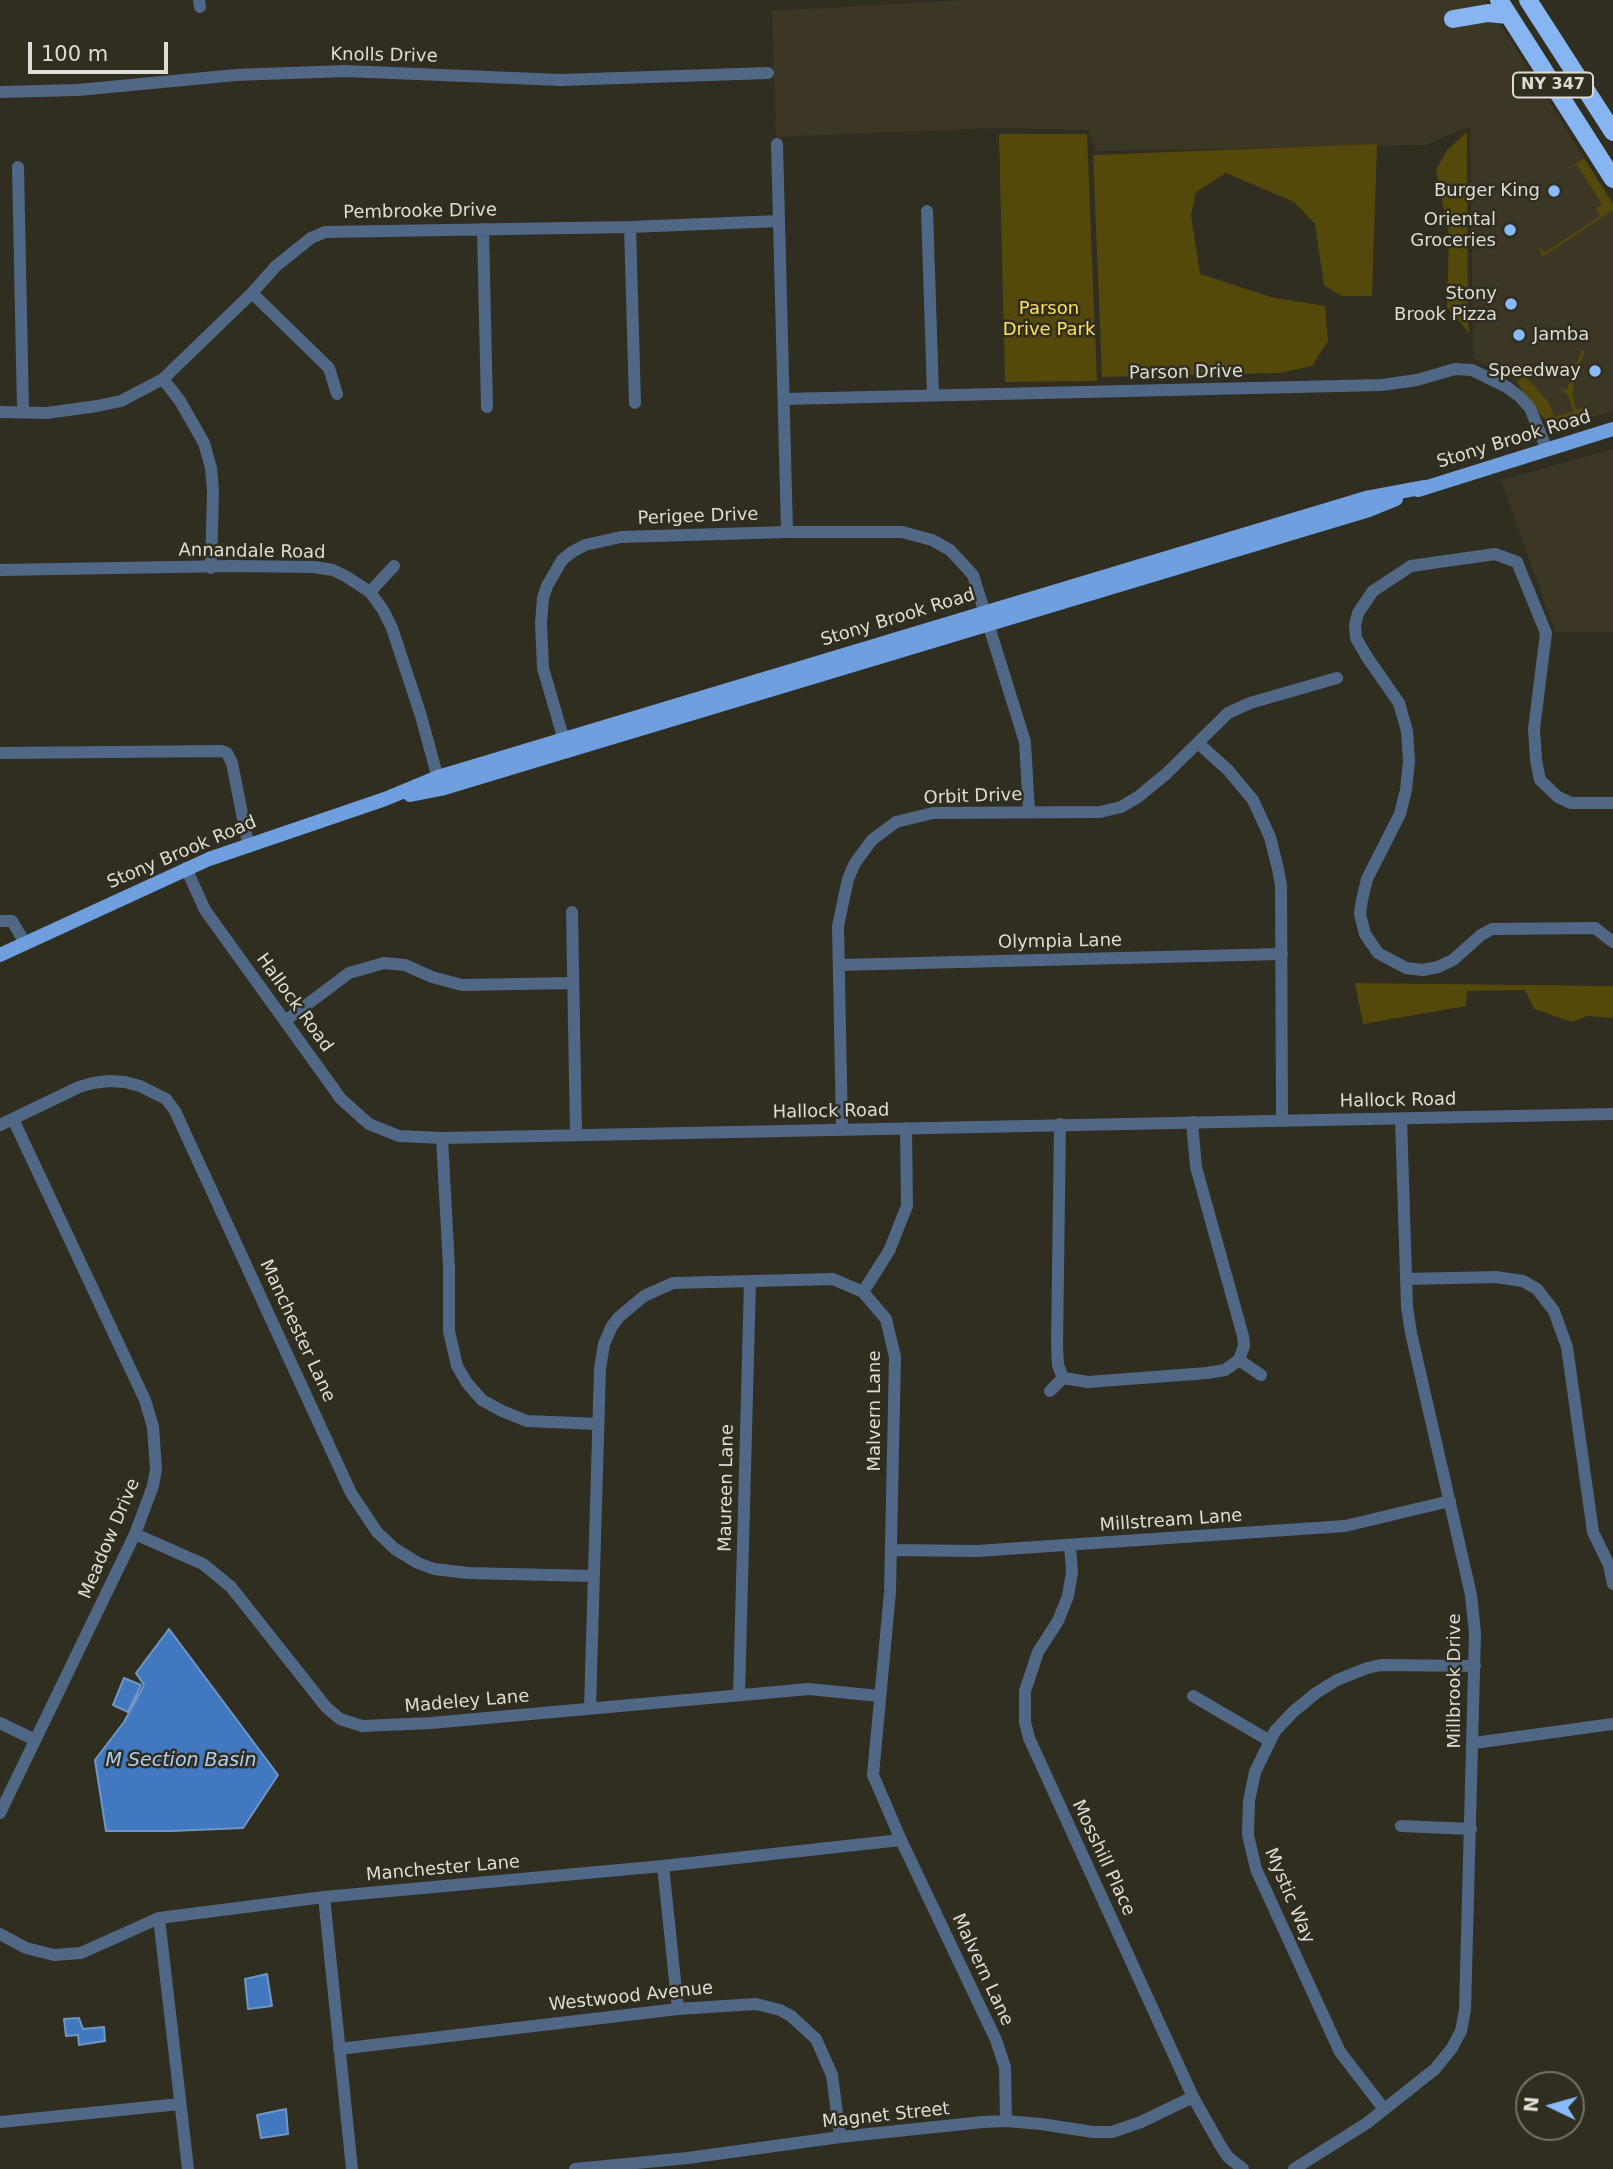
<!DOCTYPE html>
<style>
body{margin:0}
#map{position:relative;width:1613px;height:2169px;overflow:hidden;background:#302d21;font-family:"DejaVu Sans",sans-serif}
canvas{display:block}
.north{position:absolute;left:1515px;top:2071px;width:70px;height:70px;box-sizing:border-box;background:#302d21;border:2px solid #767369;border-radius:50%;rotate:275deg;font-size:19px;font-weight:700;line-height:28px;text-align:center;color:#dedcd4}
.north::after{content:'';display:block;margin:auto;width:24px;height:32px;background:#89bafc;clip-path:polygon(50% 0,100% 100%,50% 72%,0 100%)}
.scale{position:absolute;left:28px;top:42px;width:140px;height:32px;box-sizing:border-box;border:4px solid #dedcd4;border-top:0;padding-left:9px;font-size:21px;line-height:24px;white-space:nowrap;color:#dedcd4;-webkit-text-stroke:5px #302d21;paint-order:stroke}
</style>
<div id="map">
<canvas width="1613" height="2169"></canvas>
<div class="north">N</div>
<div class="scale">100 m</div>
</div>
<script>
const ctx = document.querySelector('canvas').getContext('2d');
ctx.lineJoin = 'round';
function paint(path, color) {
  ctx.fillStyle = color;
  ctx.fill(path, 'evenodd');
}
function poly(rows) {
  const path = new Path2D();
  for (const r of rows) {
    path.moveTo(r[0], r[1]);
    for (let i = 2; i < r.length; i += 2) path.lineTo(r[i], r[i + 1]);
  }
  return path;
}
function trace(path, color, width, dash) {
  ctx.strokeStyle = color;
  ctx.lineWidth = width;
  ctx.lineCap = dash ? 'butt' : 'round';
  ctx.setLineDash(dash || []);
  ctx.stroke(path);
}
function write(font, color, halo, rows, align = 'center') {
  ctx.font = font + ' "DejaVu Sans",sans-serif';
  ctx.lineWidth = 5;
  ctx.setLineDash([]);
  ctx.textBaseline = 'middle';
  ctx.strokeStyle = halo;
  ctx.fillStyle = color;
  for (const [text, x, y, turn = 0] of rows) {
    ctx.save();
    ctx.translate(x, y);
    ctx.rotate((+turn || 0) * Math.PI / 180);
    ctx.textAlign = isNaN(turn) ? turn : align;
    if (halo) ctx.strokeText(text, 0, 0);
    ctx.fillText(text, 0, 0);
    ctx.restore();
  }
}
paint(poly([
 [963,0,1485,0,1613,204,1613,411,1551,430,1520,384,1473,358,1470,126,1426,145,1096,151,1088,130,997,128,776,137,772,11],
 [1613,449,1613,632,1555,632,1501,480]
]), '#3b3724');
paint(poly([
 [1467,132,1468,313,1469,333,1447,307,1449,236,1436,170,1447,150],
 [999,134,1087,134,1097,381,1005,382],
 [1377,144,1372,296,1342,296,1324,285,1315,224,1294,202,1226,173,1196,192,1191,215,1200,274,1271,297,1325,306,1328,341,1312,366,1279,373,1102,377,1093,155],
 [1584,158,1613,204,1613,210,1544,256,1541,255,1539,246,1544,253,1600,216,1596,209,1602,204,1577,165,1569,168],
 [1582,350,1585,351,1576,375,1573,377,1574,390,1572,391,1576,410,1585,407,1586,411,1579,413,1579,416,1588,414,1587,419,1552,429,1517,383,1527,371,1525,376,1550,404,1554,417,1573,412,1569,397,1561,389,1567,389],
 [1355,983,1613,986,1613,1018,1587,1016,1572,1022,1534,1009,1525,990,1467,991,1466,1006,1363,1024]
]), '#55480b');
const water = poly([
 [169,1629,278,1775,243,1828,171,1831,106,1831,95,1760,124,1722,144,1685,136,1673,169,1629],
 [124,1678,141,1685,128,1712,113,1705,124,1678],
 [267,1974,272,2006,248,2009,245,1979,267,1974],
 [79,2018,83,2029,104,2027,105,2041,79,2045,78,2035,66,2036,64,2019,79,2018],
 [286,2109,288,2134,261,2138,257,2115,286,2109]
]);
paint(water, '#4178bf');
trace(water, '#7096c5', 2);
trace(poly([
 [199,0,200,7],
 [0,92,78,90,236,75,345,71,561,80,768,73],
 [777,144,787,532],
 [18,167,23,411],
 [927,211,933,394],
 [630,227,635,403],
 [483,229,487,407],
 [252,293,329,368,337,394],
 [163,379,180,401,204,443,211,468,213,491,211,568],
 [784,399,1382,385,1417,380,1455,369,1472,370,1507,387,1520,397,1530,408,1547,450],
 [0,412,47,413,97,406,121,401,163,379,252,293,276,266,311,238,325,232,630,227,779,221],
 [0,570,232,566,314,567,333,570,347,577,370,592,383,610,392,628,421,716,440,786],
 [370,592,394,566],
 [1198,743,1228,770,1253,800,1270,837,1278,869,1281,886,1282,1120],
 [566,747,543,668,541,623,543,598,547,586,562,560,572,552,585,545,621,537,787,532,902,532,932,540,950,550,973,575,1025,742,1029,812],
 [0,753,222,751,227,753,232,763,248,844],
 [1613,803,1571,803,1558,797,1540,780,1536,760,1534,729,1546,633,1517,562,1495,554,1411,566,1373,591,1358,613,1355,625,1356,638,1367,657,1399,703,1407,731,1409,761,1406,790,1400,814,1367,879,1362,900,1360,914,1365,934,1378,953,1406,968,1423,970,1438,967,1453,960,1481,935,1492,929,1595,928,1613,942],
 [186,868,205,910,341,1099,369,1124,399,1136,442,1138,1613,1114],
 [572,912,576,1135],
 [0,921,12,921,25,943],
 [839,965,1282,954],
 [285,1021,349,973,384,963,405,965,432,977,462,985,573,983],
 [1192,1122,1196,1167,1243,1336,1244,1346,1239,1360],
 [1060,1124,1057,1346,1058,1365,1063,1378],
 [0,1125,79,1087,93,1083,109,1081,125,1082,140,1086,166,1099,175,1111,351,1493,377,1532,395,1549,418,1563,434,1569,468,1573,592,1576],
 [842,1129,838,926,848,879,855,863,872,840,896,822,933,813,1100,812,1121,807,1138,797,1166,774,1228,713,1250,703,1337,678],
 [442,1138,449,1267,449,1331,457,1366,467,1383,482,1400,502,1411,527,1421,598,1424],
 [1407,1279,1496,1277,1523,1281,1537,1289,1554,1311,1567,1347,1593,1532,1609,1565,1613,1584],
 [863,1292,889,1251,907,1206,906,1128],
 [1239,1360,1261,1375],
 [1063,1378,1088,1382,1207,1373,1225,1370,1239,1360],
 [1050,1391,1063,1378],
 [135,1534,203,1564,231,1587,326,1707,340,1719,362,1726,431,1723,809,1689,879,1696],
 [1070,1546,1072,1572,1068,1596,1058,1621,1038,1652,1025,1691,1025,1722,1029,1738,1193,2097,1220,2145,1228,2157,1243,2169],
 [891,1550,977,1551,1345,1526,1450,1501],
 [739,1695,750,1282],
 [1193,1696,1270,1741],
 [590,1708,600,1369,604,1344,612,1326,619,1317,644,1296,673,1283,833,1279,863,1292,886,1319,895,1357,890,1592,873,1775,901,1840,996,2040,1005,2067,1006,2121],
 [0,1723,35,1740],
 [1474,1743,1613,1724],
 [0,1813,135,1534,153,1486,156,1469,153,1427,145,1400,13,1119],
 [1401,1826,1471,1829],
 [663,1866,678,2009],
 [324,1897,352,2169],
 [159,1918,188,2169],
 [0,1934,26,1948,54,1955,81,1953,159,1918,324,1897,663,1866,901,1840],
 [339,2049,678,2009,756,2004,780,2010,791,2016,816,2039,832,2075,840,2137],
 [1384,2109,1340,2052,1256,1869,1248,1835,1249,1801,1255,1772,1275,1731,1293,1712,1316,1693,1337,1680,1367,1668,1381,1665,1475,1666],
 [0,2122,180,2104],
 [575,2169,688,2158,840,2137,983,2122,1006,2121,1041,2124,1093,2132,1112,2132,1141,2122,1193,2097],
 [1294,2169,1367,2123,1435,2069,1452,2048,1461,2031,1465,2010,1475,1633,1471,1595,1411,1333,1407,1307,1401,1119]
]), '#506786', 12);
trace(poly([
 [1418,490,1613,429],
 [410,795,441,789,567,751,1369,510,1396,499],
 [0,955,209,859,385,799,438,777,1366,498,1425,487]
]), '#6f9fde', 14);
trace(poly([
 [1499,0,1613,179],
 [1528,0,1613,132],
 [1453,19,1488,13,1508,15]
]), '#87b5f2', 18);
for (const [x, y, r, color] of [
 [1554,191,7,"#89bafc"],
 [1510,230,7,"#89bafc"],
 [1511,304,7,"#89bafc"],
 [1519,335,7,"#89bafc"],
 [1595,371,7,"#89bafc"]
]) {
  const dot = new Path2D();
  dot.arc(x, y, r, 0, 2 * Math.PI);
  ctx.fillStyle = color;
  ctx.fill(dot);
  trace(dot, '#302d21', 2.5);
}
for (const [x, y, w] of [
 [1553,85,80]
]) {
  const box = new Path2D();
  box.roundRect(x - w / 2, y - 12.5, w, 25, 5);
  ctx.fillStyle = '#302d21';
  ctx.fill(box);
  trace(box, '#dedcd4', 2);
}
write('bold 16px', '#dedcd4', null, [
 ["NY 347",1553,85]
]);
write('18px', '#dedcd4', '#302d21', [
 ["Knolls Drive",384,56,1],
 ["Pembrooke Drive",420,212,-1],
 ["Parson Drive",1186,373,-1],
 ["Stony Brook Road",1514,440,-17],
 ["Perigee Drive",698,517,-2],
 ["Annandale Road",252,552,1],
 ["Stony Brook Road",898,618,-17],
 ["Orbit Drive",973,797,-2],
 ["Stony Brook Road",182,853,-23],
 ["Olympia Lane",1060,942,-1],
 ["Hallock Road",294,1003,54],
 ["Hallock Road",1398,1101,-1],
 ["Hallock Road",831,1112,-1],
 ["Manchester Lane",297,1331,65],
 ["Malvern Lane",875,1411,-90],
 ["Maureen Lane",727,1488,-89],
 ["Millstream Lane",1171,1521,-4],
 ["Meadow Drive",110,1539,-67],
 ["Millbrook Drive",1455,1681,-90],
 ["Madeley Lane",467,1702,-5],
 ["Mosshill Place",1103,1858,65],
 ["Manchester Lane",443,1869,-5],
 ["Mystic Way",1289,1896,67],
 ["Malvern Lane",982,1970,65],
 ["Westwood Avenue",631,1997,-6],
 ["Magnet Street",886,2116,-6]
]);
write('18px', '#dedcd4', '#302d21', [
 ["Burger King",1540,191],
 ["Oriental",1496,220],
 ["Groceries",1496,241],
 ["Stony",1497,294],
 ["Brook Pizza",1497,315],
 ["Jamba",1533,335,"left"],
 ["Speedway",1581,371]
], 'right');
write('18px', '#ffe057', '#302d21', [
 ["Parson",1049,309],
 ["Drive Park",1049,330]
]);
write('italic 19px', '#b0cdf3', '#302d21', [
 ["M Section Basin",181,1761]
]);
</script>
